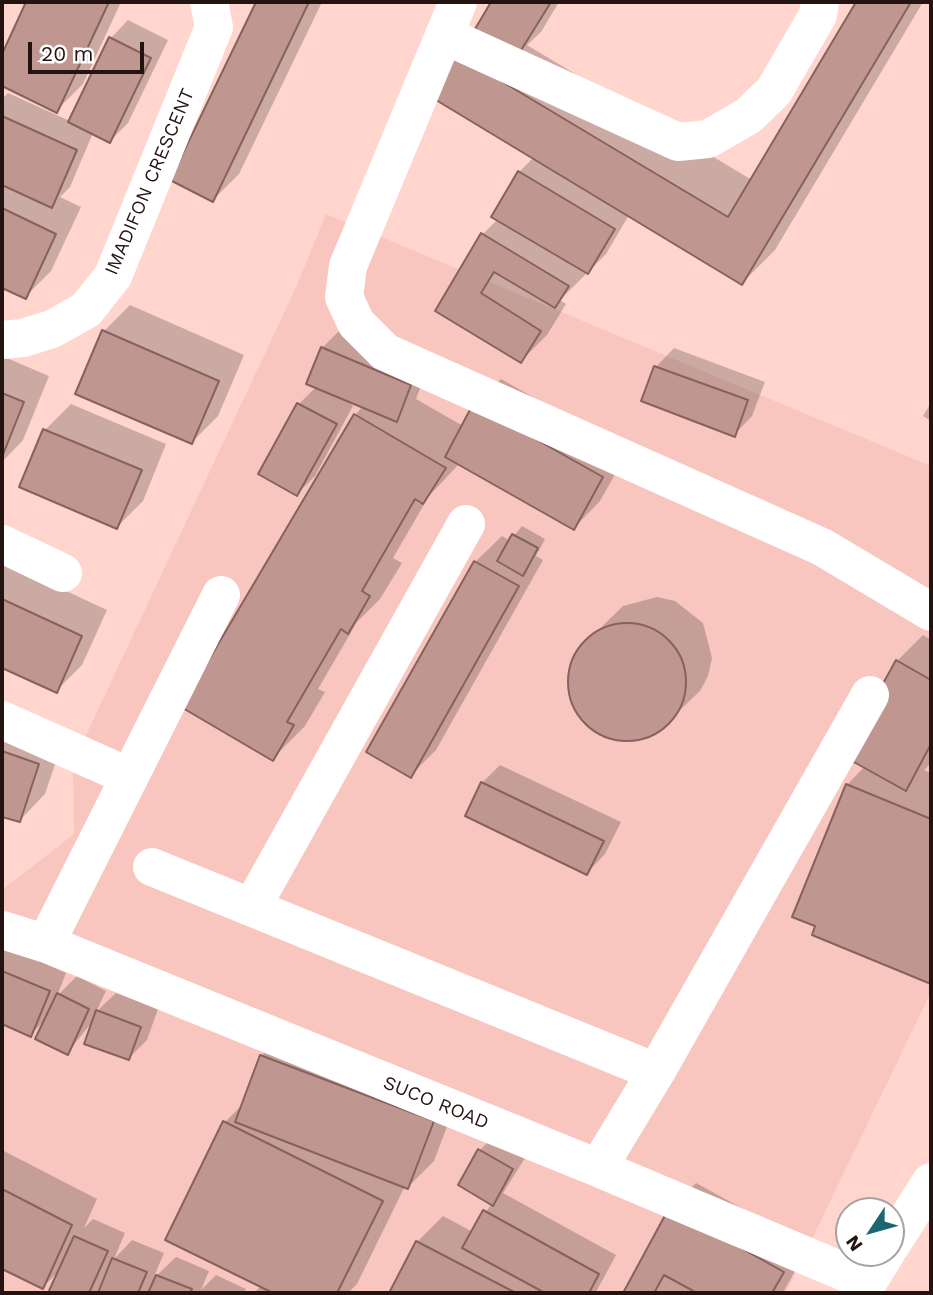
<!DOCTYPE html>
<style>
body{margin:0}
#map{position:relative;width:933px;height:1295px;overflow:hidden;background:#ffd5cd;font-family:"Work Sans",sans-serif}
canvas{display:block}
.frame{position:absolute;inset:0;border:4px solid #231412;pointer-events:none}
.north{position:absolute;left:835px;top:1197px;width:70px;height:70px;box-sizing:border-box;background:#fff;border:2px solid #a7a1a0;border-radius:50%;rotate:234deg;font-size:19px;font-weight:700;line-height:28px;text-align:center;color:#231412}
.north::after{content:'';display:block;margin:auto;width:24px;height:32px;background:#1d6773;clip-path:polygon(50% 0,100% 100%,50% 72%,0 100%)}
.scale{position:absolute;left:28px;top:42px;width:116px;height:32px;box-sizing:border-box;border:4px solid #231412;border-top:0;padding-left:9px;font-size:21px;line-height:24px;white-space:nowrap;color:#231412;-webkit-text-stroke:5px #fff;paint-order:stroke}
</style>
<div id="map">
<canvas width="933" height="1295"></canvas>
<div class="frame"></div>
<div class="north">N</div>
<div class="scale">20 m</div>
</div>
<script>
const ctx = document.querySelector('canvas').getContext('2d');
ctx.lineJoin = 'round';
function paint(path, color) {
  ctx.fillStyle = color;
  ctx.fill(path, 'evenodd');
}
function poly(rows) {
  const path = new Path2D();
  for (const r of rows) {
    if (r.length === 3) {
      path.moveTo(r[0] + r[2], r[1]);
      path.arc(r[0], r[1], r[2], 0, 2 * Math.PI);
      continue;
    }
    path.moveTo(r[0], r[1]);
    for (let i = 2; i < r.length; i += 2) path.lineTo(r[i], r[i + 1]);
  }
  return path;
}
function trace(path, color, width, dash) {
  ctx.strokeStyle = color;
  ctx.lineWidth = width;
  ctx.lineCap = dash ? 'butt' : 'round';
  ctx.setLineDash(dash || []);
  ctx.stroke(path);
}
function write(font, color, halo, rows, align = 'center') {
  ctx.font = font + ' "Work Sans",sans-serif';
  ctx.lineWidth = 5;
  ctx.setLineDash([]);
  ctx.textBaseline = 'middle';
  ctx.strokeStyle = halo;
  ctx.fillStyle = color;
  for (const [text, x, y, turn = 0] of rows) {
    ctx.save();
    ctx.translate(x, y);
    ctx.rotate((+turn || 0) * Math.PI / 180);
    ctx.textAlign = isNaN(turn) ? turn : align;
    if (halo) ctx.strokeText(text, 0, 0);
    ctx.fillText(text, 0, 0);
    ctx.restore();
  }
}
paint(poly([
 [326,214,931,466,931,992,786,1293,2,1293,2,890,74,834,73,763,297,285]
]), '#f8c6be');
paint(poly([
 [28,2,121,2,83,84,57,110,2,84,2,58],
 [258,2,322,2,239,174,213,200,173,180],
 [493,2,559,2,541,32,527,45,752,180,858,2,923,2,775,250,742,283,629,215,606,254,560,300,566,304,547,335,521,361,437,310,483,234,498,219,519,172,534,157,474,33],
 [128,20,168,40,128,123,110,141,93,133,70,187,60,197,81,207,51,271,25,297,2,286,2,99,8,93,70,121,110,39],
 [130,305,244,355,218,416,192,442,104,331],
 [340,330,428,367,416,399,463,426,475,405,501,379,628,451,600,501,574,528,460,463,429,496,393,558,402,563,380,599,357,622,318,689,325,692,305,726,272,759,184,706,355,415,363,406,347,399,353,406,315,476,297,494,261,474,299,404,316,387,322,348],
 [674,348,765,382,752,416,734,435,656,367],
 [2,356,49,376,23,440,2,462],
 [931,403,931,421,923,416],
 [71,404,166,444,143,501,117,527,45,430],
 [522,526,545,539,536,556,543,560,436,750,410,776,475,562,502,536,510,541],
 [2,561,107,610,82,665,56,691,2,666],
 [657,597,675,601,703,623,712,658,708,676,700,691,659,730,642,737,625,739,607,735,592,726,579,713,572,696,570,678,574,661,583,645,623,606],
 [923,635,931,640,931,763,924,770,931,773,931,982,814,934,847,785,865,766,897,661],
 [2,717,64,738,45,794,19,821,2,815],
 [500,765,621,822,605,854,587,873,482,783],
 [2,945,66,973,57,996,77,976,106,991,96,1012,116,993,158,1009,147,1040,129,1058,89,1026,67,1053,46,1019,31,1034,2,1022],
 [288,1029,459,1095,434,1161,408,1187,405,1186,357,1284,348,1293,254,1293,261,1286,224,1123,244,1103,261,1056],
 [498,1132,530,1150,503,1193,616,1255,596,1292,391,1293,417,1242,443,1216,473,1232,492,1203,460,1185,480,1150],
 [4,1151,97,1199,84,1228,93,1219,125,1233,114,1259,132,1240,164,1253,153,1279,176,1257,209,1271,201,1290,216,1275,246,1289,244,1293,50,1293,61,1269,43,1287,2,1267,2,1154],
 [696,1183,809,1245,783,1293,625,1293,670,1209]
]), '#0003');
const building = poly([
 [26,2,109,2,57,113,2,86,2,54,26,2],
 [256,2,309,2,213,202,170,180,256,2],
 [491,2,551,2,515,60,472,34,491,2],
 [856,2,911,2,742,285,431,97,456,54,728,217,856,2],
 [109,37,151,58,110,143,68,122,109,37],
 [2,116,77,150,52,208,2,185,2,116],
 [518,171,615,229,588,274,491,217,518,171],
 [2,208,56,234,26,299,2,288,2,208],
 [481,233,569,286,555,308,494,272,481,293,541,331,521,363,435,311,481,233],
 [102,330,219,381,192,444,75,394,102,330],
 [321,347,411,385,397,422,306,384,321,347],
 [654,366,748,400,735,437,641,401,654,366],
 [2,393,24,402,2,457,2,393],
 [297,403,337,424,297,496,258,474,297,403],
 [473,404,603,477,574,530,445,457,473,404],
 [354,414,446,468,423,504,415,499,362,591,370,596,348,634,341,629,287,722,294,725,273,761,181,707,354,414],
 [43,429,142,470,117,529,19,487,43,429],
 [512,534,538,548,523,576,497,561,512,534],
 [474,561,519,586,411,778,366,752,474,561],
 [2,599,82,636,57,693,2,668,2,599],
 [627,682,59],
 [896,660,931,680,931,744,906,791,843,756,896,660],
 [2,751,39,764,20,822,2,817,2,751],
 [481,782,604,841,587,875,465,816,481,782],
 [846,784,931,819,931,984,812,935,815,926,792,917,846,784],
 [2,971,50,991,31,1037,2,1024,2,971],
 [57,993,89,1009,68,1055,35,1039,57,993],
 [96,1010,141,1027,129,1060,84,1044,96,1010],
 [260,1055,434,1121,408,1189,235,1122,260,1055],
 [223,1121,383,1201,337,1293,273,1293,165,1240,223,1121],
 [478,1149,513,1169,493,1206,458,1185,478,1149],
 [2,1189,72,1225,43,1289,2,1269,2,1189],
 [669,1208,784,1272,772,1293,697,1293,664,1275,654,1293,623,1293,669,1208],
 [483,1210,599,1274,589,1293,545,1293,462,1248,483,1210],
 [74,1236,108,1251,89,1293,48,1293,74,1236],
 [416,1241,516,1293,389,1293,416,1241],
 [112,1258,147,1272,138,1293,98,1293,112,1258],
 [156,1275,192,1289,190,1293,148,1293,156,1275]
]);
paint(building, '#bf9790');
trace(building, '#87625c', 2);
trace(poly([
 [458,2,348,266,344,297,356,323,385,352,822,547,931,612],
 [444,35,678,142,708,139,748,116,774,91,818,15,820,2],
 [2,340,23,338,52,329,86,310,113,276,214,27,209,2],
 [2,544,63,573],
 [2,720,128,776],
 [152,867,656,1072],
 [252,907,466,524],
 [2,930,47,944,598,1168,868,1282],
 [46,943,221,595],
 [598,1168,656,1072,870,695]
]), '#fff', 38);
trace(poly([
 [891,1245,931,1182],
 [861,1293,886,1253]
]), '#fff', 38);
write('19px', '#231412', '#fff', [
 ["IMADIFON CRESCENT",150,182,-67],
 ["SUCO ROAD",436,1103,22]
]);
</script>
